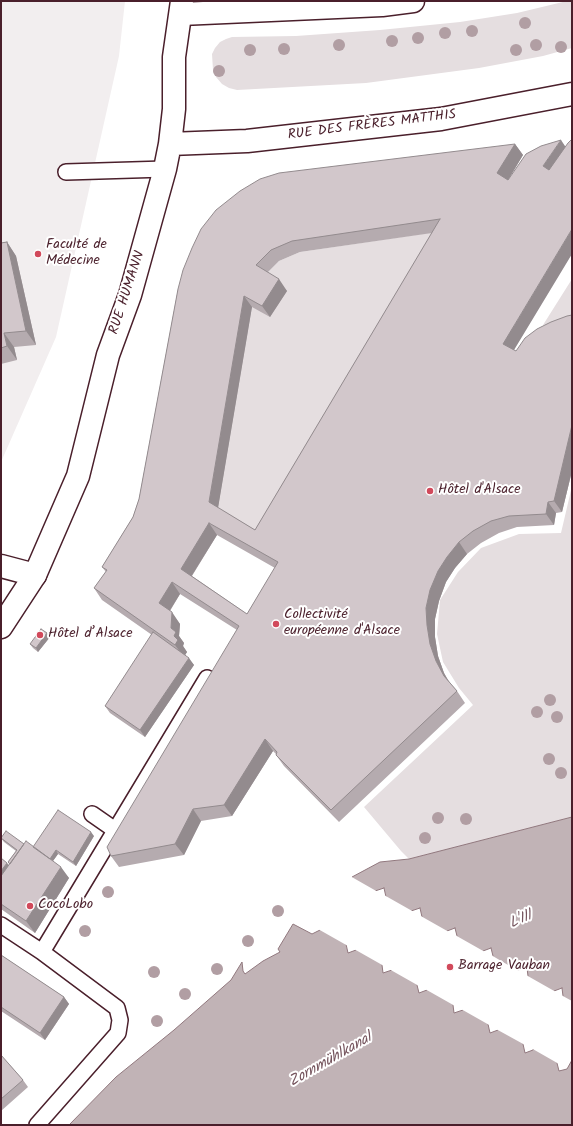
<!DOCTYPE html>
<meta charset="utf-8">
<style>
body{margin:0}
#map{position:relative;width:573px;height:1126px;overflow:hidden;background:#fff;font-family:Kalam,sans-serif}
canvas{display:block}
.frame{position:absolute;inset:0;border:2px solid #4a1f2b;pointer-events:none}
</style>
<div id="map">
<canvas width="573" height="1126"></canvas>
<div class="frame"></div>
</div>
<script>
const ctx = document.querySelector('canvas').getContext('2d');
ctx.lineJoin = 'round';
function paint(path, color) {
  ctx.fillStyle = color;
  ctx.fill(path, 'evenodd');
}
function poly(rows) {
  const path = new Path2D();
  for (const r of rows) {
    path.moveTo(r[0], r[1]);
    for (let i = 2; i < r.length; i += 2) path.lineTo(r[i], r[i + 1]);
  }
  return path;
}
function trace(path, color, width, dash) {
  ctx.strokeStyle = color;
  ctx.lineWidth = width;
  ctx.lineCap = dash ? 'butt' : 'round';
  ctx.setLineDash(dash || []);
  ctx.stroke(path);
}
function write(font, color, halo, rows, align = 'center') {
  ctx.font = font + ' Kalam,sans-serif';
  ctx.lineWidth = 4;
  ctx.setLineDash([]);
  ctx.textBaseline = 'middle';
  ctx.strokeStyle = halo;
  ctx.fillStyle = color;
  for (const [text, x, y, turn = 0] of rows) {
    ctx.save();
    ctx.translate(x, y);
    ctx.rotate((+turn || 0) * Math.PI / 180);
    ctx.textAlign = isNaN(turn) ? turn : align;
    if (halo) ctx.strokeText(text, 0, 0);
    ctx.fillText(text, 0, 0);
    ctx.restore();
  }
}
paint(poly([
 [1,1,125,1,119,56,56,337,1,462]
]), '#f2eeef');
paint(poly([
 [567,1,572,1,572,48,543,56,479,68,366,83,237,90,229,88,222,84,216,77,213,70,212,54,215,48,220,42,226,39,232,37,296,36,380,30,460,22,517,13],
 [449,230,263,542,217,514,252,307,264,276,279,261,300,252],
 [572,279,572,322,543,325],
 [572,486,572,817,409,859,401,851,364,807,473,705,459,688,443,662,437,634,440,600,458,572,481,548,519,534,561,533]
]), '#e5dee0');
const water = poly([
 [572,817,572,1036,557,1063,559,1071,567,1069,572,1060,572,1125,69,1125,116,1077,174,1030,231,980,242,962,243,971,245,974,263,961,280,952,278,949,293,924,312,934,320,930,352,877,380,862,409,859,572,817],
 [384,888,386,897,356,950,348,953,346,944,375,891,384,888],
 [420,908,422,917,392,970,383,973,382,965,411,911,420,908],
 [455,928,457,936,427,990,419,993,417,985,447,931,455,928],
 [491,948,493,956,463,1010,454,1013,453,1005,483,951,491,948],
 [527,968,528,976,498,1030,490,1033,488,1024,518,970,527,968],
 [562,988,563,996,533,1050,525,1053,523,1044,554,991,562,988]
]);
paint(water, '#c1b3b6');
trace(water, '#91787e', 1);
paint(poly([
 [350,876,378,892,348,946,318,929],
 [384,895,414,912,384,966,354,949],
 [419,915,449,932,419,986,389,969],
 [455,935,485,952,455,1006,425,989],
 [491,955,520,972,491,1026,461,1009],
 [526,975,556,992,525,1045,496,1029],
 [561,995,572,1001,572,1041,559,1064,531,1048]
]), '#fff');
const service = poly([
 [66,172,165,169],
 [92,814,115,830],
 [1,925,42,952,117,1008,120,1020,118,1033,37,1125],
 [42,952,207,678]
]);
const minor = poly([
 [181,14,382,5,413,1],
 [1,566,35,575]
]);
const tertiary = poly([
 [170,144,247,141,441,119,572,94],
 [1,627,35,575,78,476,108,355,130,295,165,169,170,144,174,109,174,57,182,1]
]);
trace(service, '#4a1f2b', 18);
trace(minor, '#4a1f2b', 25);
trace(tertiary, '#4a1f2b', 25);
trace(service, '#fff', 15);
trace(minor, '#fff', 22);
trace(tertiary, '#fff', 22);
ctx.fillStyle = '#b19ea3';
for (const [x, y] of [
 [525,23],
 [472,31],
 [445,33],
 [418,38],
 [392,41],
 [339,45],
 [536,45],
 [561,47],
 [284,49],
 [250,50],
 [516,50],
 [219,71],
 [550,700],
 [537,712],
 [557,717],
 [549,759],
 [561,773],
 [438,818],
 [466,819],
 [425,838],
 [108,892],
 [278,911],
 [85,931],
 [248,941],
 [217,969],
 [154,972],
 [185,994],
 [157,1021]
]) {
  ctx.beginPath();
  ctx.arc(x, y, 6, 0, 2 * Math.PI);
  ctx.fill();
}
paint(poly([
 [515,144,523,155,510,177,514,350,516,351,572,315,572,471,562,512,556,513,554,525,517,527,499,533,481,543,467,554,455,568,446,582,439,601,435,619,435,637,438,656,444,673,450,683,457,691,465,703,339,822,284,766,276,755,276,754,273,751,232,816,201,821,184,855,119,867,111,856,237,630,180,594,170,611,180,624,179,636,184,643,183,646,187,652,185,655,194,665,145,737,110,713,105,706,152,635,102,600,94,588,106,572,102,567,133,517,139,499,178,289],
 [432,233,255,530,218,508,252,307,270,317,287,291,268,272,279,261,300,252],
 [217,535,275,568,247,614,192,576],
 [7,242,16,256,36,345,14,347,17,360,1,364,1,243],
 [47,633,50,637,38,652,33,648,30,644],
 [94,836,76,866,58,854,53,861,69,878,35,933,1,909,1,858,9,865,9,864,8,862,16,851,4,842,1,838,33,847],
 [1,955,64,997,69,1004,45,1040,1,1011],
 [1,1055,23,1080,28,1087,1,1111]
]), '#b5abaf');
paint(poly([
 [561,140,569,152,551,178,543,166],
 [515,144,523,155,505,185,497,173],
 [572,229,572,254,511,355,503,344],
 [7,242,16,256,36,345,26,331],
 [279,279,287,291,270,317,262,306],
 [244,296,252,307,217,514,209,502],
 [4,333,14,347,17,360,7,346],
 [572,425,572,471,562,512,554,501],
 [548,502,556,513,554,525,546,514],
 [209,523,217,535,189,580,181,569],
 [459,542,467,554,455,568,446,582,439,601,435,619,435,637,438,656,444,673,452,688,444,676,436,661,430,644,427,625,426,608,430,590,438,571,447,557],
 [172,582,180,594,167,615,159,603],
 [172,612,180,624,179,636,184,643,183,646,187,652,184,657,175,645,171,628],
 [47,633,50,637,38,652,36,648],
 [189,658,194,665,145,737,140,730],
 [265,739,273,751,232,816,224,805],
 [193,809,201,821,184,855,175,844],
 [91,832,94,836,76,866,73,862],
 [56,850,58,854,50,865,47,862],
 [7,863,14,873,1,899,1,871],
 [61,867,69,878,35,933,26,921],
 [64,997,69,1004,45,1040,40,1033]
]), '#938b8e');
const building = poly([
 [572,139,572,229,503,344,516,351,525,338,537,329,551,322,567,316,572,315,572,425,554,501,548,502,546,514,509,516,491,521,473,531,459,542,447,557,438,571,430,590,426,608,427,625,430,644,436,661,444,676,457,691,331,810,276,755,277,752,265,739,224,805,193,809,175,844,111,856,107,847,239,626,172,582,159,603,172,612,171,628,176,632,174,636,178,640,175,645,94,588,107,570,102,567,133,517,139,499,178,289,183,270,192,248,201,229,216,210,240,191,260,179,279,173,515,144,497,173,508,180,526,154,541,146,561,140,543,166,549,170,568,143,572,139],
 [440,219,255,530,209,502,244,296,262,306,279,279,256,265,271,250,292,241,440,219],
 [209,523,278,562,247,614,181,569,209,523],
 [7,242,26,331,4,333,7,346,1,348,1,243,7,242],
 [41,629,47,633,36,648,30,644,41,629],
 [153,632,189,658,140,730,105,706,153,632],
 [58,810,91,832,73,862,56,850,50,859,33,847,58,810],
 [6,831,24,844,10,864,8,862,17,850,1,838,6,831],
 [26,841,61,867,26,921,1,904,1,876,26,841],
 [1,858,7,863,1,871,1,858],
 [1,955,64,997,40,1033,1,1007,1,955],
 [1,1055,23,1080,1,1099,1,1055]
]);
paint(building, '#d2c7cb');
trace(building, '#938b8e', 1);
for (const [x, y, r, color] of [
 [38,254,4,"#d1495b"],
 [430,491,4,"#d1495b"],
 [276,624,4,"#d1495b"],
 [40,635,4,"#d1495b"],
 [30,906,4,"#d1495b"],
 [450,967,4,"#d1495b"]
]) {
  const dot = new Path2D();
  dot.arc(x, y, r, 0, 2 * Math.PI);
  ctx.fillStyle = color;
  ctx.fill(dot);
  trace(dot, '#fff', 1.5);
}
write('14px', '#4a1f2b', '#fff', [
 ["RUE DES FRÈRES MATTHIS",372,126,-7],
 ["RUE HUMANN",128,293,-72]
]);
write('14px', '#4a1f2b', '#fff', [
 ["Faculté de",46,246],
 ["Médecine",46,262],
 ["Hôtel d'Alsace",438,491],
 ["Collectivité",284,616],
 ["européenne d'Alsace",284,632],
 ["Hôtel d’Alsace",48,635],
 ["CocoLobo",38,906],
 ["Barrage Vauban",458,967]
], 'left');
write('italic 15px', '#74535c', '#fff', [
 ["L'Ill",521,921,-24],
 ["Zornmühlkanal",331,1061,-30]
]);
</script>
